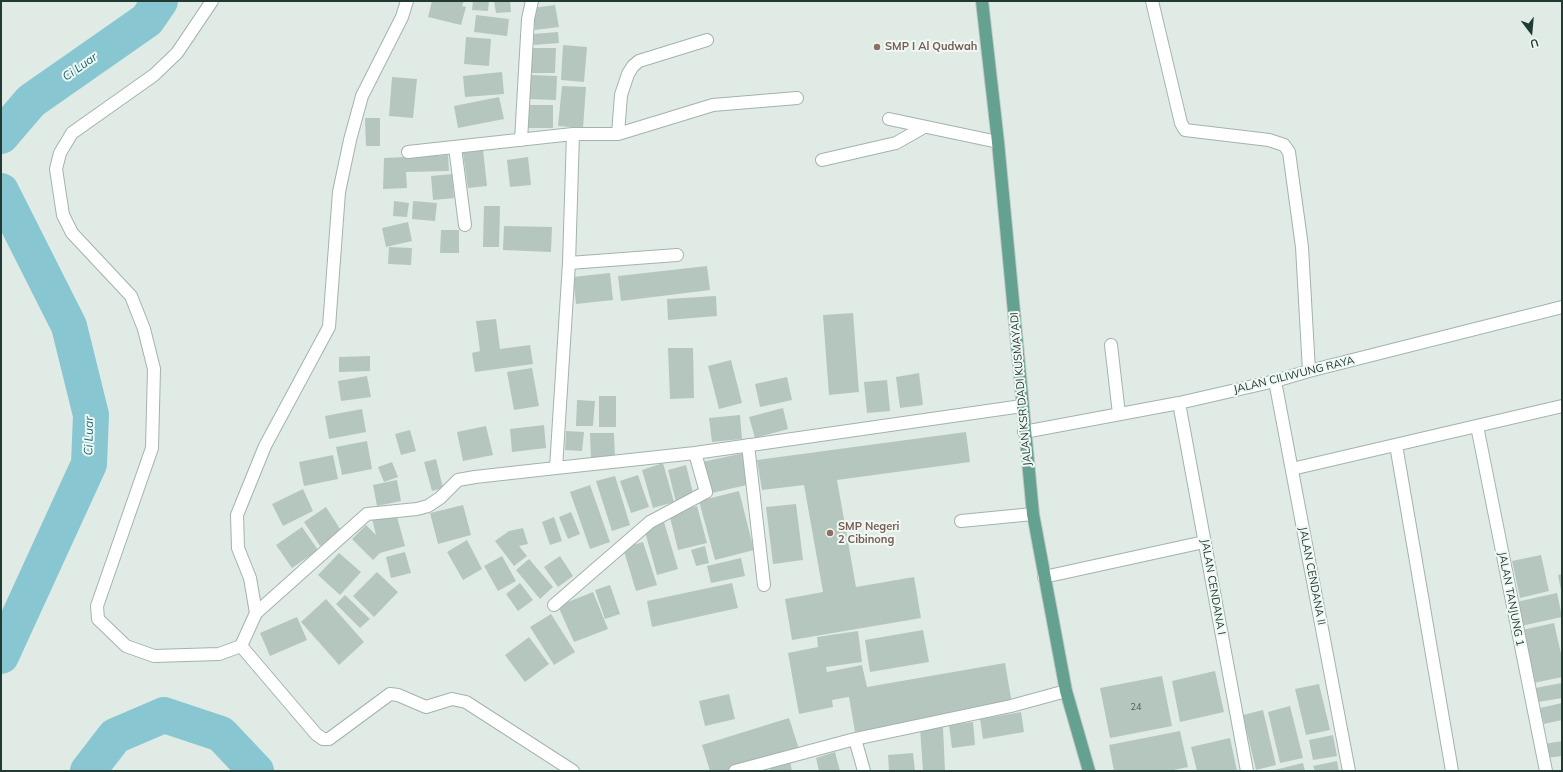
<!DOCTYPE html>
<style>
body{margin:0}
#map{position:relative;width:1563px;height:772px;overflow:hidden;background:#e0ebe6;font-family:Mulish,sans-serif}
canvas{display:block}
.frame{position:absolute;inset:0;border:2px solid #213b34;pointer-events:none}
.north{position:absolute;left:1511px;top:12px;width:40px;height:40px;-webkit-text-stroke:3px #f0f8f4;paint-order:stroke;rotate:164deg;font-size:11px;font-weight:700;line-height:16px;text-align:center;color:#213b34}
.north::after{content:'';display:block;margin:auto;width:14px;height:18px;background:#213b34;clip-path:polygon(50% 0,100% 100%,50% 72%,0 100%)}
</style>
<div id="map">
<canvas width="1563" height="772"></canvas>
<div class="frame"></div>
<div class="north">U</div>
</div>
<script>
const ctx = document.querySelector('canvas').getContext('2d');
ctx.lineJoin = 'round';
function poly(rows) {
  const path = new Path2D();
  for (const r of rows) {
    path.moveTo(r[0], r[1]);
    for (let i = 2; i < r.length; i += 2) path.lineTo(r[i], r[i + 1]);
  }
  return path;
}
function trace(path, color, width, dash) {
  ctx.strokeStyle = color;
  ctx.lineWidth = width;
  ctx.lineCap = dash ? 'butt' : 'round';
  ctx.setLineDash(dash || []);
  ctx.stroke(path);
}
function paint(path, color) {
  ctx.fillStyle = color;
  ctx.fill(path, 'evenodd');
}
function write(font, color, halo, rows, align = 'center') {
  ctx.font = font + ' Mulish,sans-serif';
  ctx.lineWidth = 4;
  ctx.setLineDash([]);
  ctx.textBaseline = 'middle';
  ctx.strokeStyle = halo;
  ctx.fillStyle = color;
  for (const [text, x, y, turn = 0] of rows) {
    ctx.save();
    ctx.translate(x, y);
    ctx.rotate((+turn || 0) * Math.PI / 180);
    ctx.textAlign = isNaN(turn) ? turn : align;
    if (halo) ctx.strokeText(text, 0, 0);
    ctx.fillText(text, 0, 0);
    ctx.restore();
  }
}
trace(poly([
 [1,136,31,101,147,20,160,1],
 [1,191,69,326,91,415,89,464,1,656],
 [88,771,115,736,164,715,221,734,256,771]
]), '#88c6d1', 36);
paint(poly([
 [432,1,464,1,462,6,466,7,461,25,428,17],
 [473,1,489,1,488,11,472,10],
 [494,1,510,1,511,12,496,13],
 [555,5,559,27,535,30,532,8],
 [476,15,509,19,507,36,474,32],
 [558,32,559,43,534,45,533,34],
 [466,37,491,39,489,66,464,64],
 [563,45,587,47,584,82,561,80],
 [532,48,556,48,555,73,532,73],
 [502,72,504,94,465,97,463,76],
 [531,75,557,76,556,100,529,99],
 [392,77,417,79,413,118,389,116],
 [562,86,586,87,583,128,558,126],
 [499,97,504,119,458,128,454,106],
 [529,105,553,105,553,128,528,128],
 [365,118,380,118,380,146,366,146],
 [483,150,487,186,468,188,463,153],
 [448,155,449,171,406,172,407,188,383,189,384,158],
 [528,157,531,185,510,187,507,160],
 [452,174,454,198,433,200,431,176],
 [394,201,409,203,407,217,393,216],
 [413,201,437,203,435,221,412,219],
 [484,206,500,206,499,247,483,247],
 [408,222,412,241,386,247,382,228],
 [504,226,552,227,551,252,503,250],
 [441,230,459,230,459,253,440,253],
 [389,247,412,248,411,265,388,264],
 [707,266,710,290,621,301,618,276],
 [610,273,613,300,576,304,573,277],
 [716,296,717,316,668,320,667,299],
 [853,313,859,392,829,395,823,315],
 [496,319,500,349,530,345,533,364,475,372,472,353,480,351,476,321],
 [668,348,693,348,694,398,670,399],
 [370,356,370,371,339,372,339,357],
 [731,360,742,403,719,409,708,366],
 [532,368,539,406,514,410,507,372],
 [919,373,923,405,900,408,896,377],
 [367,376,371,397,341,401,338,381],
 [787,377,792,400,760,407,755,384],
 [887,380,890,411,867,413,864,382],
 [599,396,616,396,616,427,599,427],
 [577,400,595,401,593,426,576,426],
 [783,408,788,429,755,438,749,417],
 [362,409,366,432,329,439,325,416],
 [740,415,742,439,712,442,709,418],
 [544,425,546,448,512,452,510,429],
 [486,426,493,455,463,461,457,432],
 [410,430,416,451,401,455,395,434],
 [566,431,584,432,582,451,565,450],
 [966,432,970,462,837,480,856,587,914,577,921,618,792,640,785,599,823,592,804,485,762,490,757,460],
 [590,433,614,433,615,459,591,460],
 [367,441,372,469,342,475,336,447],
 [744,453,751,484,712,493,702,462],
 [333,455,338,479,304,486,299,462],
 [436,459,443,488,432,491,424,462],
 [392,462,398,477,384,482,378,467],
 [663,463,674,502,653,508,642,470],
 [686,465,694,497,676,502,668,470],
 [638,475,649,507,631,513,620,481],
 [615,476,630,525,612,531,596,481],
 [397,480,401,501,377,506,373,485],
 [590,485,610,542,590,549,570,492],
 [303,489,313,511,283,526,272,504],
 [739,491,754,550,715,560,699,501],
 [796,504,803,560,773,564,766,507],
 [463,505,471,535,438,544,430,513],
 [697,506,707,543,678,550,669,513],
 [326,507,342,532,320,546,304,522],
 [571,512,580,534,568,539,559,517],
 [396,513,405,546,380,553,373,560,352,539,366,525,376,535,372,519],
 [554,517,562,541,550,545,542,522],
 [664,522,678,569,657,575,644,528],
 [302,527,318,550,292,568,276,545],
 [523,528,528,544,519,546,527,556,514,566,495,541,509,531],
 [467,540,482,569,463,580,447,552],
 [643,542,657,585,636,591,623,548],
 [705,546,709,563,696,566,691,550],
 [405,552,411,573,391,578,386,557],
 [339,553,361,572,340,595,318,575],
 [1541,555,1549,591,1520,598,1512,561],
 [502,556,516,581,498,591,484,566],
 [560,556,573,576,558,587,544,567],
 [741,558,745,576,711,583,707,566],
 [529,559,553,587,540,599,516,570],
 [377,572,398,592,374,617,353,596],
 [1562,574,1562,590,1561,590,1558,575],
 [520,583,533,600,518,611,506,594],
 [732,583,738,608,652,627,647,601],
 [610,585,620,614,605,619,595,590],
 [593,592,608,629,574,642,558,606],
 [1557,593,1562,617,1521,626,1516,602],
 [345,595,370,619,360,628,336,604],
 [326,599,364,642,339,665,301,622],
 [551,614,575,652,554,665,530,627],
 [297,617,307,640,270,656,260,633],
 [1554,623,1562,658,1562,677,1534,683,1522,630],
 [923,630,929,662,870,672,865,640],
 [858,631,862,662,826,667,827,672,862,665,867,687,1005,663,1012,704,855,732,849,697,832,700,833,707,799,714,788,653,818,647,817,637],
 [529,637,549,664,525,682,505,655],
 [1215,671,1224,712,1180,722,1172,681],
 [1162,676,1172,726,1110,738,1100,688],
 [1562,683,1562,698,1538,702,1535,688],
 [1319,684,1330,730,1306,735,1295,689],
 [729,694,735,719,705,726,699,701],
 [1562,703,1562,720,1544,724,1540,708],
 [1290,706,1303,758,1280,763,1268,712],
 [1263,710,1276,765,1256,770,1243,715],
 [1021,712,1024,732,983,739,980,719],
 [789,718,799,749,729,771,710,771,702,745],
 [973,722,975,745,952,748,949,725],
 [943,727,945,771,923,771,920,728],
 [1180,731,1188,767,1169,771,1114,771,1109,745],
 [1333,735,1337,756,1313,760,1309,740],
 [1230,738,1237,771,1197,771,1191,747],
 [1562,741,1562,756,1546,758,1544,744],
 [835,752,840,771,819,771,816,758],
 [913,753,915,771,889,771,888,755],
 [790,761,792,771,771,771,769,766],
 [1337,761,1339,771,1315,771,1313,766],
 [1303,763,1305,771,1274,771,1274,770]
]), '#b5c6bf');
const minor = poly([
 [212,1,177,53,154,75,72,133,60,153,56,169,63,215,72,233,131,296,144,329,154,369,152,448,97,606,98,619,126,646,154,656,219,654,241,646],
 [407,1,402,17,362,96,350,140,339,192,329,327,265,446,237,515,238,548,250,578,256,613,241,646,316,734,323,739,329,739,390,694,398,695,426,707,452,699,466,702,573,771],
 [1152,1,1181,123,1185,130,1269,140,1284,145,1289,152,1302,247,1309,371],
 [889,119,998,142],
 [618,134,621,95,628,74,633,66,639,61,707,40],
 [521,140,528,19,532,1],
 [455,147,465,225],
 [408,152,573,134,618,134,713,105,797,98],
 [822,160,896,143,924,127],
 [569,263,677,255],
 [1111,345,1119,414],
 [1275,381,1349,771],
 [1179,403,1247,771],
 [1477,426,1546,771],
 [1024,432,1179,403,1275,381,1309,371,1562,307],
 [748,445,764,585],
 [1396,445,1452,771],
 [556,468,569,263,573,134],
 [1292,469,1562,406],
 [961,521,1033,514],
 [1044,577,1204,542],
 [554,605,650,522,706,492,695,453],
 [256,613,367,514,417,509,428,506,440,498,458,480,475,477,556,468,695,453,1022,406],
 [855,739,1011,706,1066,691],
 [735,771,855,739,864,771]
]);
const major = poly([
 [982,1,998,142,1033,514,1066,691,1089,771]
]);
trace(minor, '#a3b3ad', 14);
trace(major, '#c1c8c6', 14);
trace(minor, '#fff', 12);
trace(major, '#64a190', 12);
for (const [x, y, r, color] of [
 [877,47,4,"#8d6e63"],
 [830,533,4,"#8d6e63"]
]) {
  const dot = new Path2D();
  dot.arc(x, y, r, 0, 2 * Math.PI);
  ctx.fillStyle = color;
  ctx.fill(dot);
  trace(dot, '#f0f8f4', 1.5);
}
write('9px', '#465e57', null, [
 ["24",1136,707]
]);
write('bold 11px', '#785e54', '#f0f8f4', [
 ["SMP I Al Qudwah",885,47],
 ["SMP Negeri",838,527],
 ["2 Cibinong",838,540]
], 'left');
write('11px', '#213b34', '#f0f8f4', [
 ["JALAN CILIWUNG RAYA",1294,375,-14],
 ["JALAN KSR DADI KUSMAYADI",1021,389,-95],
 ["JALAN CENDANA II",1312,576,79],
 ["JALAN CENDANA I",1213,587,80],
 ["JALAN TANJUNG 1",1511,599,79]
]);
write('italic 12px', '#1b6977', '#f0f8f4', [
 ["Ci Luar",80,67,-35],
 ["Ci Luar",89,436,-89]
]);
</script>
